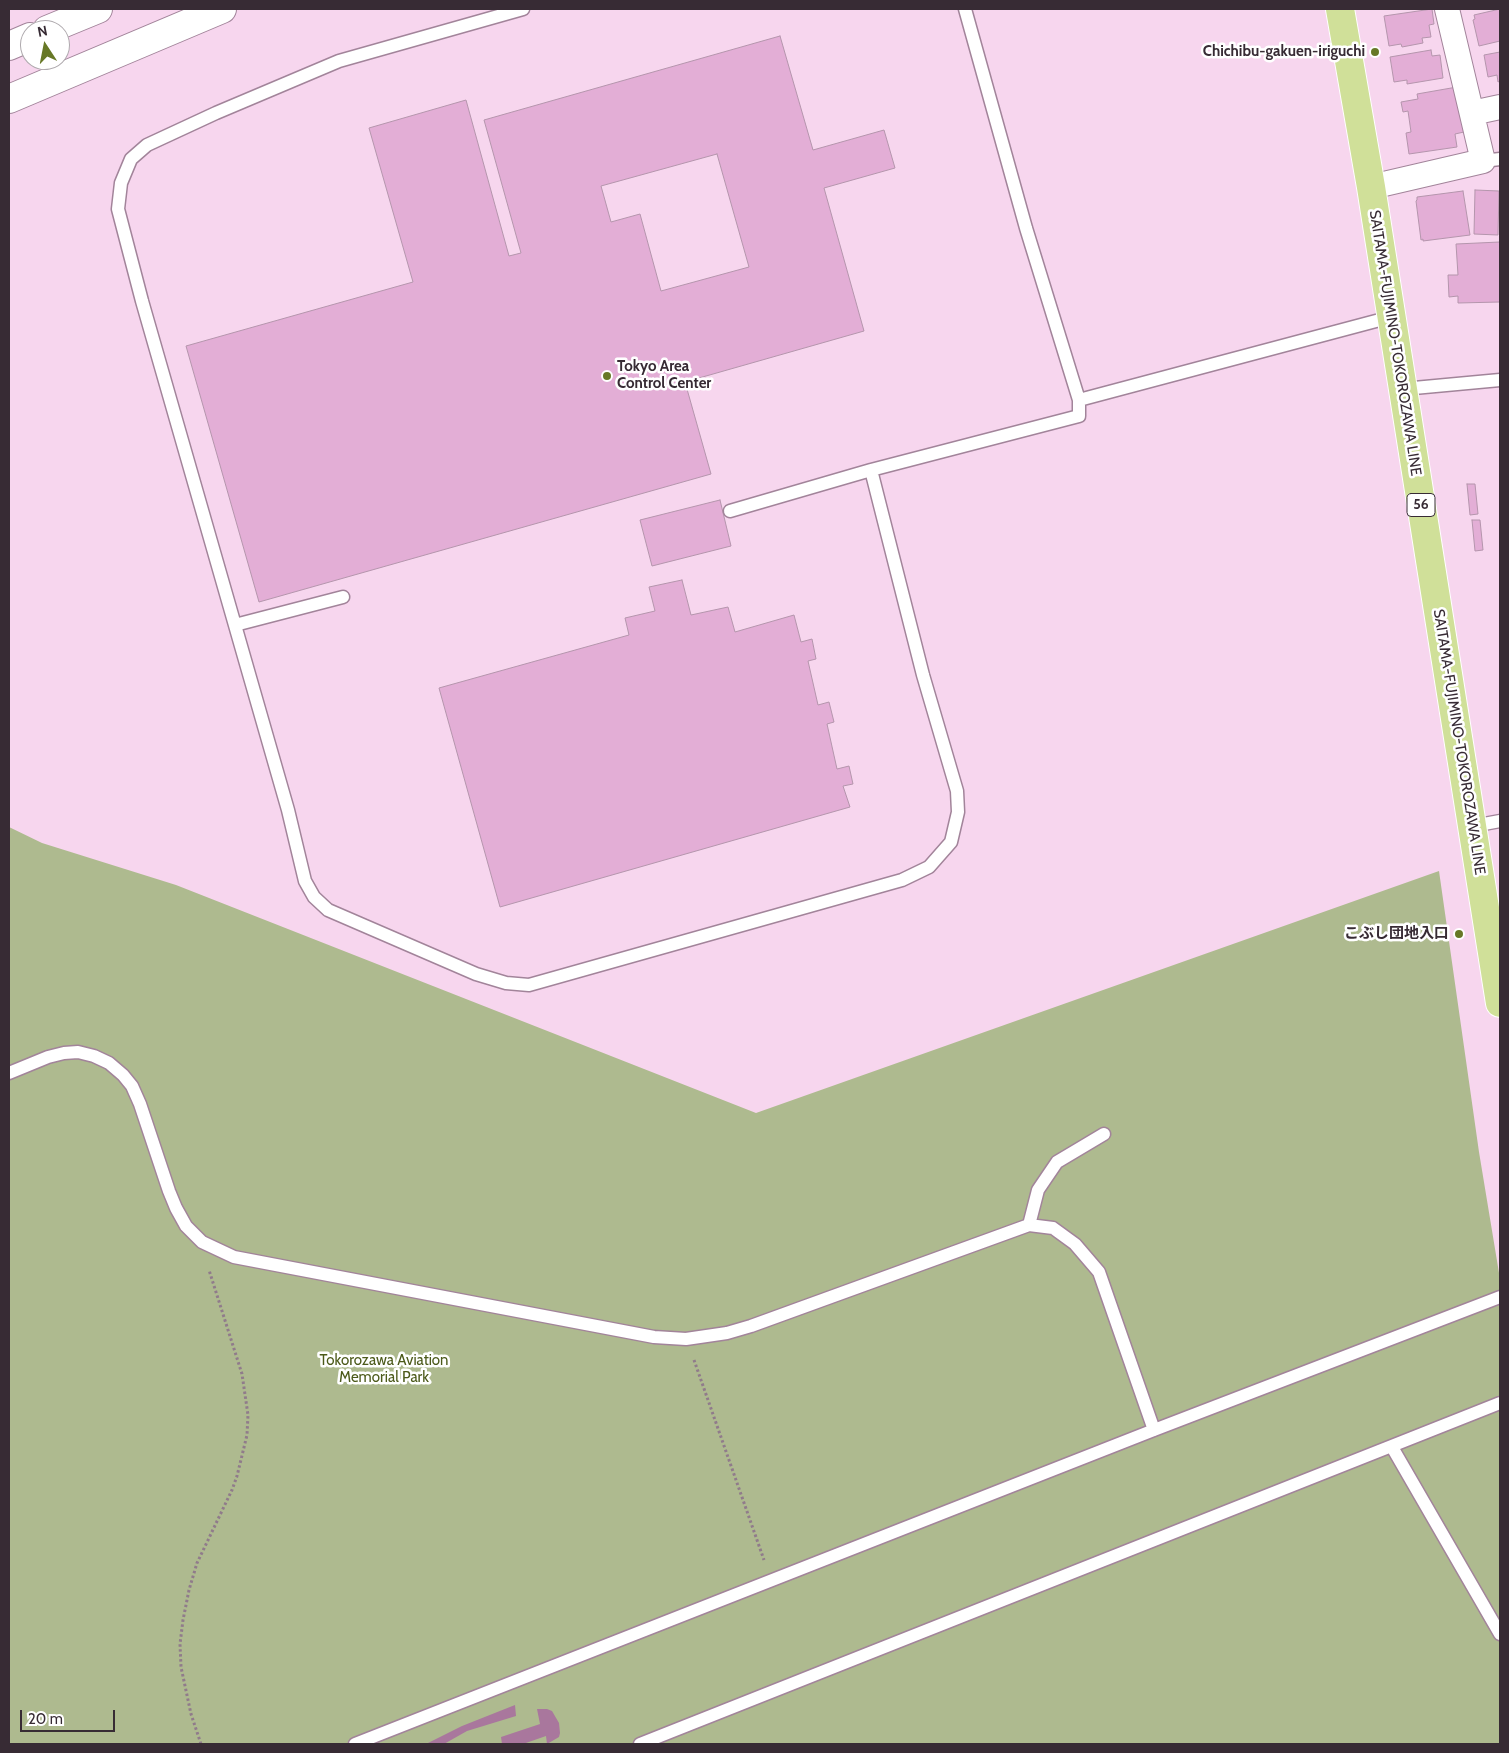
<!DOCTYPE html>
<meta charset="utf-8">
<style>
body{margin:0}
#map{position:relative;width:1509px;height:1753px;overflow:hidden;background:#f7d6ee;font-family:Cabin,sans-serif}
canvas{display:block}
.frame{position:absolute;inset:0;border:10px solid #372b34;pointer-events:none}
.north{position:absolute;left:20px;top:20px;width:50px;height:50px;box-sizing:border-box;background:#fff;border:1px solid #afaaae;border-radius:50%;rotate:349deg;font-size:14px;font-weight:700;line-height:20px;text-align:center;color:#372b34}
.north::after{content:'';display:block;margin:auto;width:18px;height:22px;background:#677826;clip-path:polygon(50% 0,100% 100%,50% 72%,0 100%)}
.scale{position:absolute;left:20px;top:1710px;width:95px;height:22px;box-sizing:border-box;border:2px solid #372b34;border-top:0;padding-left:6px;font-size:15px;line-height:18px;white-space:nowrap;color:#372b34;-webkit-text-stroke:4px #fff;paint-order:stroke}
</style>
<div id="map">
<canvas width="1509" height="1753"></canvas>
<div class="frame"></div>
<div class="north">N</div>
<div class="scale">20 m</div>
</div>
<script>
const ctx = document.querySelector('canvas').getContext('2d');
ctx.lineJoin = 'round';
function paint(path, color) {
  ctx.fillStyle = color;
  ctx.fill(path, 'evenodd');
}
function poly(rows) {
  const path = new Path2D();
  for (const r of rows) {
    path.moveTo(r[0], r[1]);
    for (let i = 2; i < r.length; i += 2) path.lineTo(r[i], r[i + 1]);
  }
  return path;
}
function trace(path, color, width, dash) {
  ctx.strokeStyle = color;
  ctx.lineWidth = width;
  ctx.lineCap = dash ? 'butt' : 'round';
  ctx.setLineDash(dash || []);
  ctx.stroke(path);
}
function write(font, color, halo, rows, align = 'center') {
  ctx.font = font + ' Cabin,"Noto Sans JP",sans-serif';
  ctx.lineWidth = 5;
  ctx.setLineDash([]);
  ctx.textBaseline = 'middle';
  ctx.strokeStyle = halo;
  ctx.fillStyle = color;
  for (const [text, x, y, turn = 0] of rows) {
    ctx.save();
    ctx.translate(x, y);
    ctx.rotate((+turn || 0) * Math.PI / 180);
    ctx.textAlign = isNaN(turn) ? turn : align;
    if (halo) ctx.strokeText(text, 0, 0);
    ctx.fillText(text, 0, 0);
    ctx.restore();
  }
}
paint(poly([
 [9,827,42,843,176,885,756,1113,1439,871,1479,1152,1500,1279,1500,1744,9,1744]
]), '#aeba8f');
paint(poly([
 [515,1705,516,1716,467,1731,444,1744,426,1744,462,1726],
 [537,1709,547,1709,552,1711,559,1723,560,1733,559,1737,547,1744,546,1736,523,1744,502,1744,501,1737,540,1724]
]), '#a9779d');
const building = poly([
 [1432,9,1434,24,1429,25,1431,37,1422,38,1423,43,1402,47,1401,44,1389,46,1384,16,1432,9],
 [1500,9,1500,41,1479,46,1473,20,1475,19,1474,15,1500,9],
 [780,36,813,150,884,130,895,168,824,188,864,331,685,382,711,474,259,602,186,346,413,282,369,128,466,100,509,256,521,253,484,120,780,36],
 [717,154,749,267,661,291,640,214,611,222,601,186,717,154],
 [1431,50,1432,56,1440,55,1443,78,1407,84,1407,80,1394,82,1390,57,1431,50],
 [1500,52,1500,81,1498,82,1497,75,1488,77,1484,55,1500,52],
 [1457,87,1464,132,1455,134,1457,147,1409,154,1406,133,1411,132,1408,111,1403,112,1401,102,1418,99,1417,94,1457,87],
 [1475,190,1499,191,1498,235,1474,234,1475,190],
 [1463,191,1470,235,1423,241,1423,239,1421,240,1416,201,1417,200,1417,197,1463,191],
 [1500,242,1500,302,1458,303,1458,296,1449,297,1448,275,1458,275,1456,244,1500,242],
 [1467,484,1475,484,1478,514,1470,515,1467,484],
 [720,500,731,546,652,566,640,520,720,500],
 [1472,520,1480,520,1483,550,1475,551,1472,520],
 [682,580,691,615,728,607,735,632,794,615,801,642,812,639,816,659,808,661,818,705,829,702,834,722,827,724,837,769,849,766,853,784,843,786,850,807,500,907,439,688,629,635,625,618,655,611,649,587,682,580]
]);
paint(building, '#e3aed6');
trace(building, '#b495ac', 1);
const lane = poly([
 [523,9,339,61,216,113,147,145,131,159,121,183,118,209,142,301,288,810,305,881,314,897,328,910,476,974,506,983,529,985,902,880,929,867,951,842,958,812,957,791,923,675,871,470],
 [1483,161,1500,159],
 [1403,389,1500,380],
 [1079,400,1391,317],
 [730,511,871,470,1079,416,1079,400,1026,228,965,9],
 [235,625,343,597],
 [1473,826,1500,821],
 [9,1073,48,1057,64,1053,78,1052,94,1056,109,1063,123,1075,132,1086,140,1104,169,1191,176,1208,186,1226,202,1242,234,1257,654,1337,686,1339,727,1333,751,1326,1029,1225,1053,1228,1075,1244,1099,1272,1154,1430],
 [1029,1225,1038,1190,1057,1162,1104,1134],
 [1392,1447,1500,1634],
 [355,1744,1154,1430,1500,1297],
 [640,1744,1500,1403]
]);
const street = poly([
 [1472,113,1500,107],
 [1371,187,1483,161,1447,9]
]);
const secondary = poly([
 [47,30,98,9],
 [9,46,30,37],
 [9,99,222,9]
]);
const primary = poly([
 [1340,9,1371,187,1500,1003]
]);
trace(lane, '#a2849a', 15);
trace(street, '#a2849a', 26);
trace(secondary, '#a2849a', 30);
trace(primary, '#fff', 30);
trace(poly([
 [694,1360,764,1560],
 [201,1744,191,1714,181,1667,180,1644,183,1620,189,1590,197,1563,232,1490,237,1476,247,1435,248,1415,242,1374,209,1270]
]), '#907b8b', 3, [2.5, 2.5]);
trace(lane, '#fff', 12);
trace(street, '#fff', 24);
trace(secondary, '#fff', 28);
trace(primary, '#d0e099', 28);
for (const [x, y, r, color] of [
 [1375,52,5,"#677826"],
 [607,376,5,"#677826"],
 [1459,934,5,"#677826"]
]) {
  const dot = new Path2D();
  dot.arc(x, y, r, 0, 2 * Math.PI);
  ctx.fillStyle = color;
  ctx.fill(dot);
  trace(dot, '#fff', 2);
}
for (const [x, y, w] of [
 [1421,505,28]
]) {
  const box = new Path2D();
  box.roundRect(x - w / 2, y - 11.5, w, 23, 4);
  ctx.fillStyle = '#fff';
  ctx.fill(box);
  trace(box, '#372b34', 1);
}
write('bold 14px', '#372b34', null, [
 ["56",1421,505]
]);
write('bold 15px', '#372b34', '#fff', [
 ["Chichibu-gakuen-iriguchi",1365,52],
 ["Tokyo Area",617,367,"left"],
 ["Control Center",617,384,"left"],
 ["こぶし団地入口",1449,934]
], 'right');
write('15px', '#372b34', '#fff', [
 ["SAITAMA-FUJIMINO-TOKOROZAWA LINE",1395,343,81],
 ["SAITAMA-FUJIMINO-TOKOROZAWA LINE",1459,742,81]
]);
write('15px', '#4c5a1a', '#fff', [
 ["Tokorozawa Aviation",384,1361],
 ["Memorial Park",384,1378]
]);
</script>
